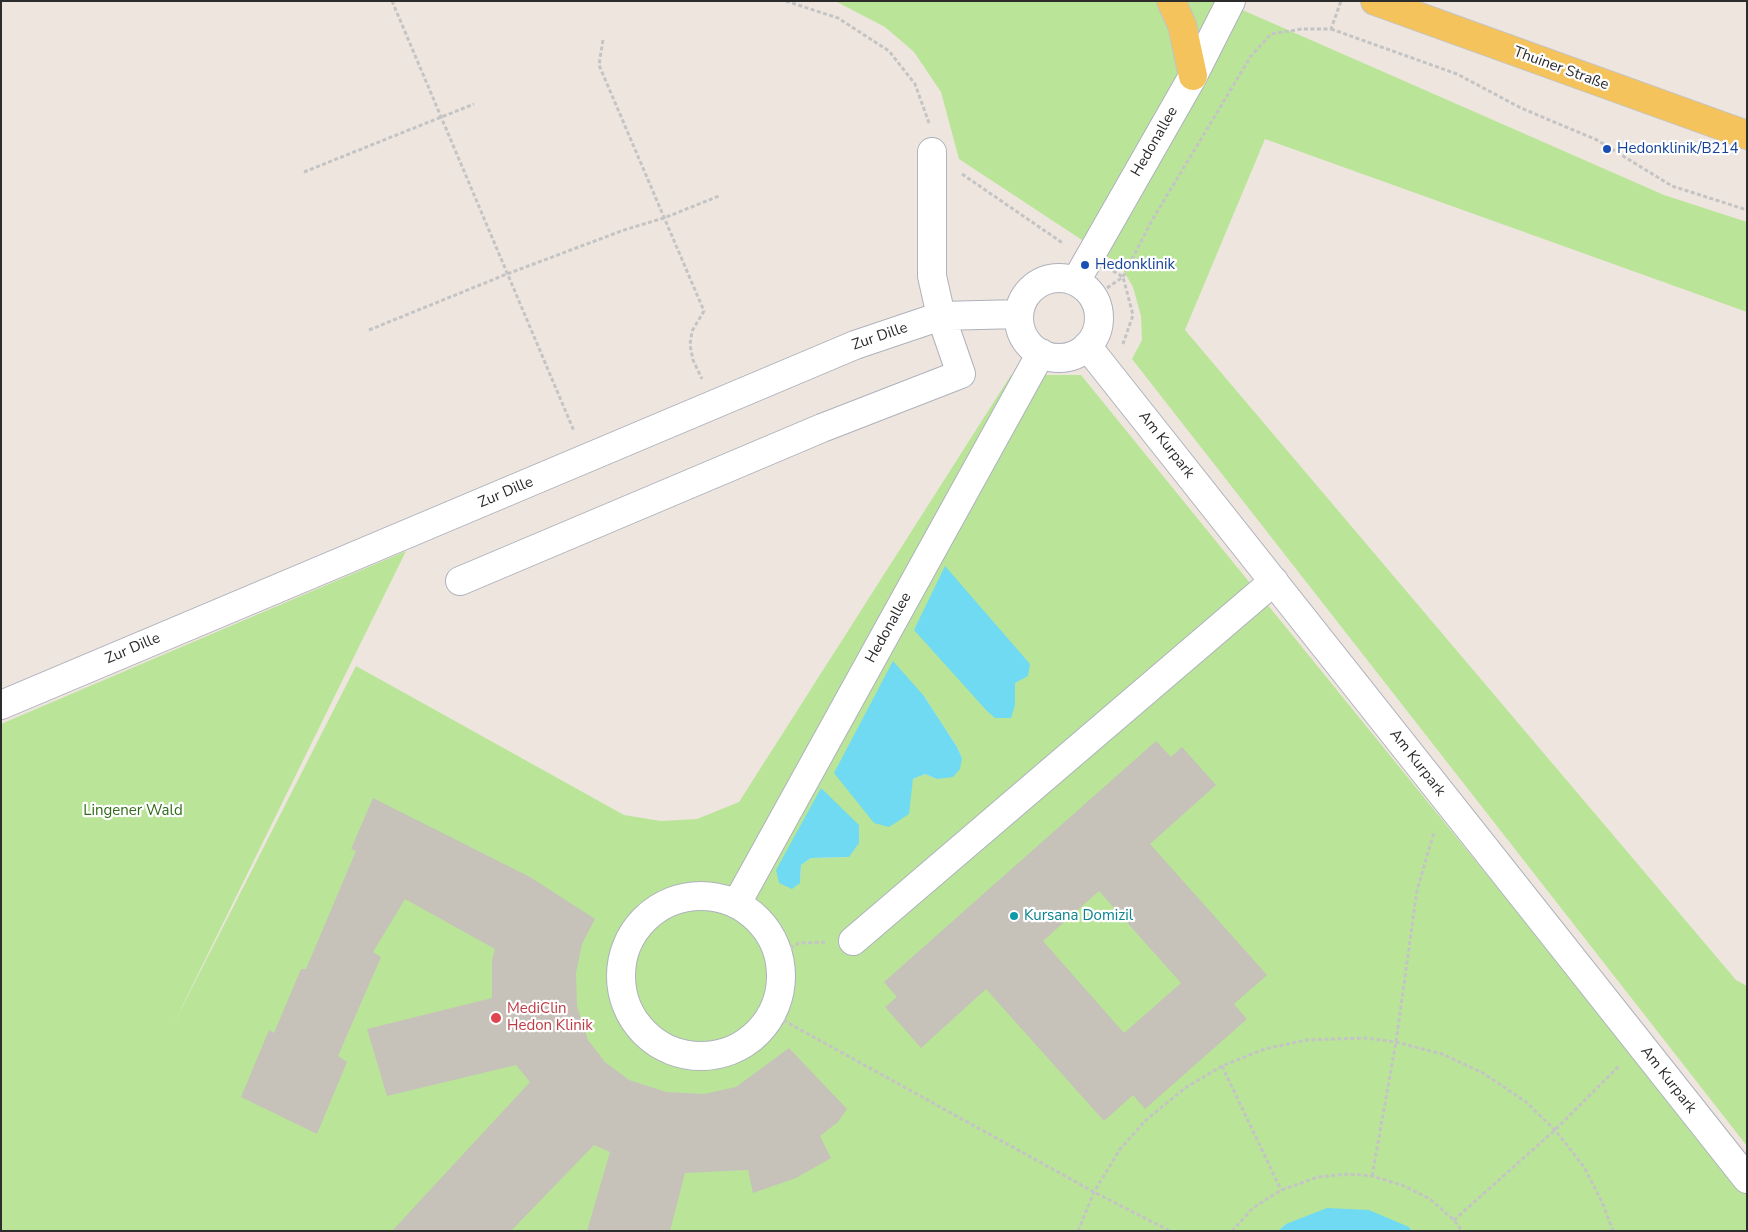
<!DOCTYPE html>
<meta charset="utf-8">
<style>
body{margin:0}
#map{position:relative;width:1748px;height:1232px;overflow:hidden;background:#eee5de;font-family:"Nunito Sans",sans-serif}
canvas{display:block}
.frame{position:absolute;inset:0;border:2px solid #2c2c2c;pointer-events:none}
</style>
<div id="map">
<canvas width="1748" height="1232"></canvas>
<div class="frame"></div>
</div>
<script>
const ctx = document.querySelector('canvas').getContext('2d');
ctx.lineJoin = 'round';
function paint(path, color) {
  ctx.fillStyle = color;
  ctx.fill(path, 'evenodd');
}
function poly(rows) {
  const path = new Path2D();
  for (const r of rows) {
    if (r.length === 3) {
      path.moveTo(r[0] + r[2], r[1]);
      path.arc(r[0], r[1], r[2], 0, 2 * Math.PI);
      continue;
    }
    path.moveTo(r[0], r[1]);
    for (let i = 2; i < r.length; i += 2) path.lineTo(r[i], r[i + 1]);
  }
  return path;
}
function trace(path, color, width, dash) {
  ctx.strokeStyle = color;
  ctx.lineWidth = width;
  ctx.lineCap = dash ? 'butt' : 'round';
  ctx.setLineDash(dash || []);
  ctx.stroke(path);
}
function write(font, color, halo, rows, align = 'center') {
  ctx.font = font + ' "Nunito Sans",sans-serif';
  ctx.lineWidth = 4.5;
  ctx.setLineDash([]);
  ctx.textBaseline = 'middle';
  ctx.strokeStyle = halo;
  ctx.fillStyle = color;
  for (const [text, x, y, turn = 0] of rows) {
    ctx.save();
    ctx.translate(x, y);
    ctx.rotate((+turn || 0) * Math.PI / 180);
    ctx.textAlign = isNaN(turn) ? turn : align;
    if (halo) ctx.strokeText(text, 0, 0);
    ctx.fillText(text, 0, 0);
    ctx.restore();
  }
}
paint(poly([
 [835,1,1222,1,1664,195,1747,222,1747,312,1265,139,1185,330,1736,980,1747,986,1747,1146,1132,359,1142,340,1141,316,1133,287,1120,265,959,159,941,92,914,52,885,27],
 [1011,375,1081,375,1747,1195,1747,1231,1412,1231,1409,1227,1286,1224,1278,1231,101,1231,173,1025,356,666,624,815,661,821,697,819,739,802],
 [924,696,957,747,962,758,937,779,925,774,913,779,910,794,874,823],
 [822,788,849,857,811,858,801,865,800,883,779,883],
 [406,551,173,1025,101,1231,1,1231,1,724]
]), '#bae599');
paint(poly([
 [945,566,1030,664,1028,676,1015,683,1015,705,1011,718,995,718,987,711,914,630],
 [893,661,924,696,957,747,962,758,960,769,953,777,937,779,925,774,913,779,909,814,889,827,874,823,834,773],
 [821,788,859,825,859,843,849,857,811,858,801,865,800,883,792,889,779,883,776,870],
 [1327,1208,1369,1210,1409,1227,1412,1231,1278,1231,1286,1224]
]), '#6fdaf1');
paint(poly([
 [1156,741,1171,757,1182,747,1216,785,1150,844,1267,975,1234,1004,1247,1019,1145,1109,1133,1095,1104,1121,986,989,921,1048,885,1007,897,997,884,982],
 [1099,891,1181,983,1124,1033,1043,941],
 [373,798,530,877,595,919,582,944,576,973,577,1006,588,1040,605,1062,629,1080,666,1092,704,1094,736,1087,789,1048,847,1109,838,1122,820,1136,831,1158,796,1178,753,1193,748,1170,685,1173,670,1231,587,1231,610,1152,594,1145,511,1231,392,1231,530,1082,516,1065,387,1096,367,1029,492,998,492,960,495,949,405,899,373,952,381,957,338,1056,347,1062,317,1134,241,1097,269,1030,274,1033,301,969,306,969,356,851,351,849]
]), '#c6c1b9');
const minor = poly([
 [1059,318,40],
 [1076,281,1193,76,1231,1],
 [1087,346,1747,1179],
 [460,581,822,428,961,374,941,316,932,276,932,152],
 [1,705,855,345,941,316,1019,314],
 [701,976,80],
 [737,903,1041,353],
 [853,941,1274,581]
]);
const major = poly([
 [1171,1,1182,25,1193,76],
 [1375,1,1747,135]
]);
trace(minor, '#aeb2bc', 30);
trace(major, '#c4c4c4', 30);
trace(poly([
 [392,1,574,431],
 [786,1,838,18,889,51,915,84,929,123],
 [1331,29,1457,74,1521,108,1597,140,1672,186,1747,210],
 [603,40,599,65,704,311,692,331,690,345,693,360,702,379],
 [304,172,474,104],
 [962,174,1064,244],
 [1113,271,1123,277,1133,315,1123,344],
 [1107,288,1123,277,1151,222,1251,56,1271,34,1302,29,1331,29,1341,1],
 [369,330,507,274,624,230,664,218,719,196],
 [779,955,799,943,825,942],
 [772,1014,1094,1192,1170,1231],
 [1222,1066,1281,1190],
 [1372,1176,1396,1042,1417,890,1434,832],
 [1454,1220,1555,1130,1620,1065],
 [1078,1231,1094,1192,1120,1149,1146,1120,1185,1088,1222,1066,1265,1049,1306,1040,1365,1038,1396,1042,1442,1054,1483,1073,1526,1102,1555,1130,1584,1167,1602,1202,1613,1231],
 [1232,1231,1253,1208,1281,1190,1318,1177,1349,1174,1372,1176,1402,1185,1430,1199,1454,1220,1462,1231]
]), '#c4c4c4', 3, [4, 2.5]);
trace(minor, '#fff', 28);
trace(major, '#f4c35c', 28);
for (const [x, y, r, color] of [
 [1607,149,5,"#1a4fb4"],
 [1085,265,5,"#1a4fb4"],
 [1014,916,5,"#0f9aa8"],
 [496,1018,6,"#e0444e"]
]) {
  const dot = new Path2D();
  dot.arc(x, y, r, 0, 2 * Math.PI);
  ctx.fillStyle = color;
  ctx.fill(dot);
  trace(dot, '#fff', 2);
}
write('15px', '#2c2c2c', '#fff', [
 ["Thuiner Straße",1561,69,20],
 ["Hedonallee",1155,142,-60],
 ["Zur Dille",880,337,-19],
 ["Am Kurpark",1166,445,52],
 ["Zur Dille",506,493,-23],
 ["Hedonallee",889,628,-61],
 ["Zur Dille",133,649,-23],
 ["Am Kurpark",1417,763,52],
 ["Am Kurpark",1668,1080,52]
]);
write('15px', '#164399', '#fff', [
 ["Hedonklinik/B214",1617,149],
 ["Hedonklinik",1095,265]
], 'left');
write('15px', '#316b19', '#fff', [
 ["Lingener Wald",133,811]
]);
write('15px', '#0d838f', '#fff', [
 ["Kursana Domizil",1024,916]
], 'left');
write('15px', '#be3a42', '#fff', [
 ["MediClin",507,1009],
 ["Hedon Klinik",507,1026]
], 'left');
</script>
